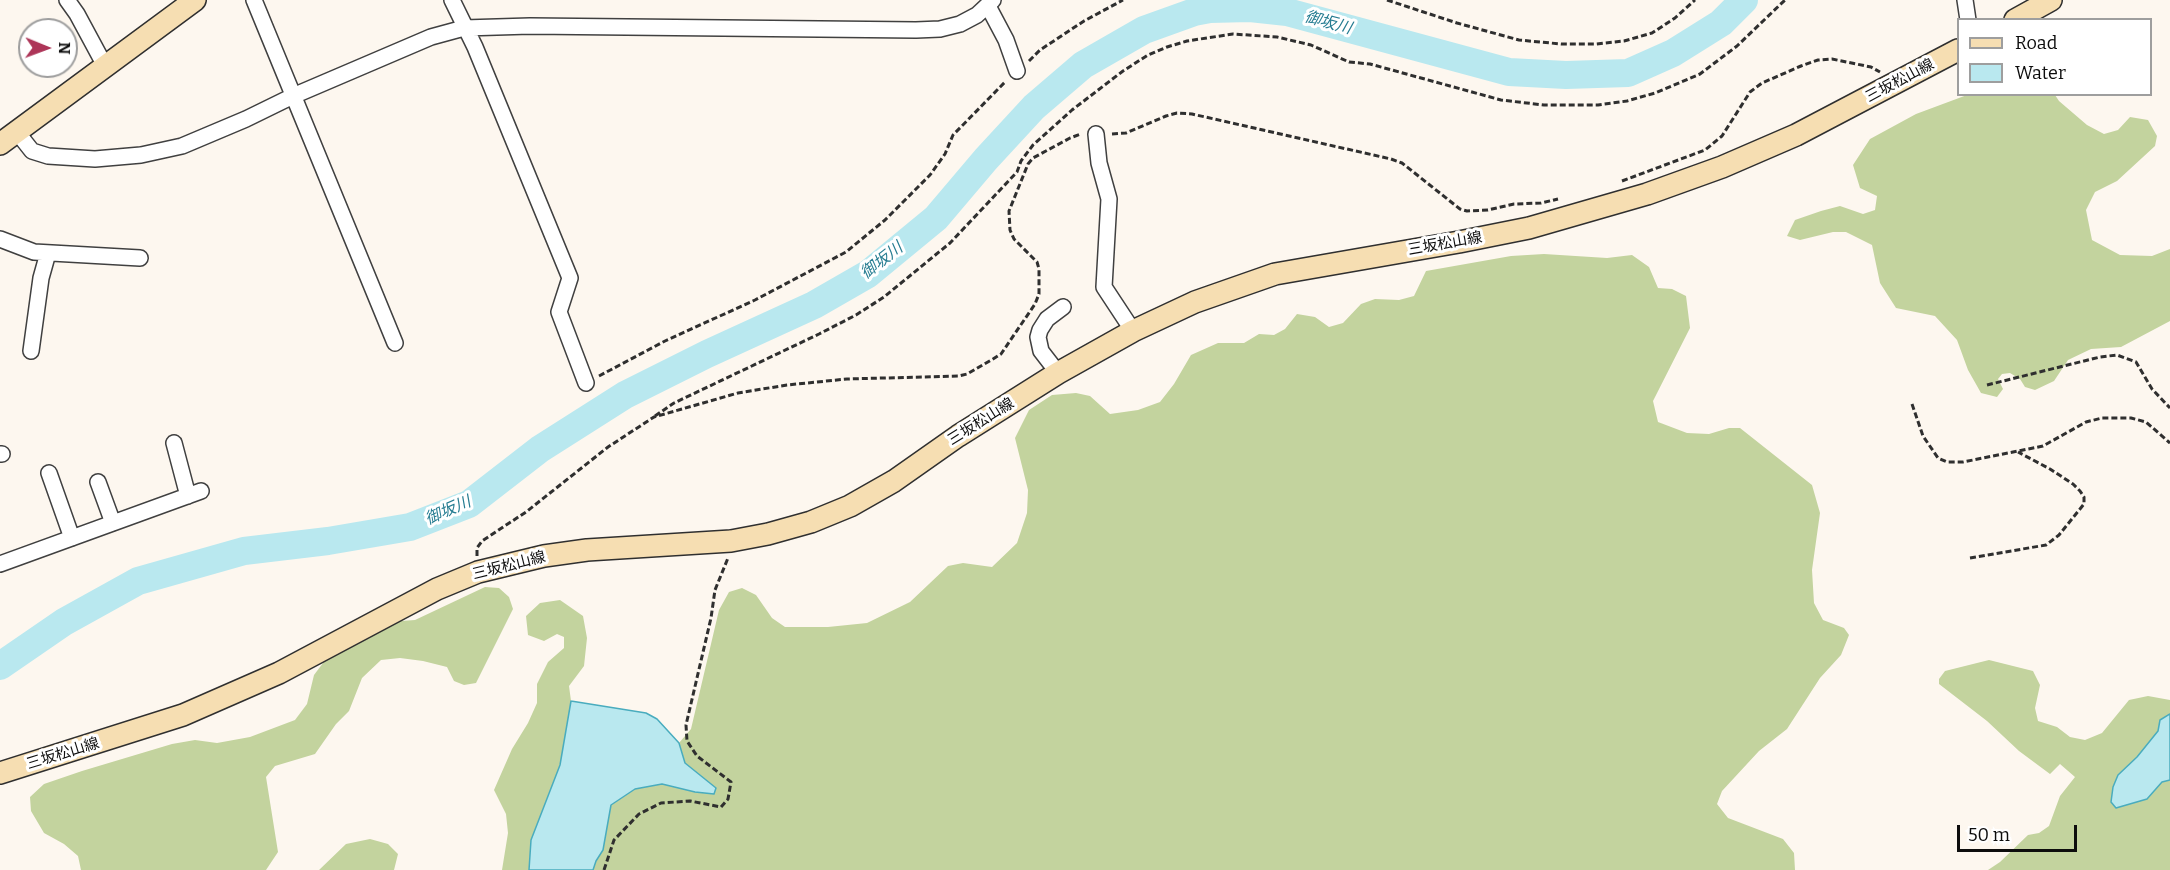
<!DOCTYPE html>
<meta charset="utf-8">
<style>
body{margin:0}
#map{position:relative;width:2170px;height:870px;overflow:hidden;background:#fdf7ef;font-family:Bitter,serif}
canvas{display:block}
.legend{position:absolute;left:1957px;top:18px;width:195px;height:78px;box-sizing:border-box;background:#fff;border:2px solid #9e9e9e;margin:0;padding:8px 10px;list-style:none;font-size:18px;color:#0d0d0d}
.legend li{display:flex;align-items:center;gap:12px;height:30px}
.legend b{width:30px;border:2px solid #9e9e9e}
.north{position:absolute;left:18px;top:18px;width:60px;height:60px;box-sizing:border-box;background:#fff;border:2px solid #9e9e9e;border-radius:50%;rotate:91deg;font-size:16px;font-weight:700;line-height:24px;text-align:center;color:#0d0d0d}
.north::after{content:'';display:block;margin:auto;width:21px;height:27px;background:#ad3558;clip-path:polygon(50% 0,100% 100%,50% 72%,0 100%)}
.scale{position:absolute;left:1957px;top:825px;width:120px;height:27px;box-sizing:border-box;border:3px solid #0d0d0d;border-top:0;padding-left:8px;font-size:18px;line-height:21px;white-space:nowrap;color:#0d0d0d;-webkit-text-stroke:4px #fff;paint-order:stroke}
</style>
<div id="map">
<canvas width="2170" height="870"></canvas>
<ul class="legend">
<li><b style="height:8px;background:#f6deb2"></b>Road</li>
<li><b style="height:16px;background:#b9e8ef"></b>Water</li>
</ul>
<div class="north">N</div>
<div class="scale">50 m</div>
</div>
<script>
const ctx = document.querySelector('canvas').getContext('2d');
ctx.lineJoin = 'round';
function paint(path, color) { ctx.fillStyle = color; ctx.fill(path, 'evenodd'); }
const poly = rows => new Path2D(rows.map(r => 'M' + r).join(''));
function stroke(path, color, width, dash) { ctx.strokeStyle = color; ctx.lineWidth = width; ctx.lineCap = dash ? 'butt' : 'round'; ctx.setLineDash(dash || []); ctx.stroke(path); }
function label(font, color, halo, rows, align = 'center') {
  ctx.font = font + ' Bitter,"Noto Sans JP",serif'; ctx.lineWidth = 6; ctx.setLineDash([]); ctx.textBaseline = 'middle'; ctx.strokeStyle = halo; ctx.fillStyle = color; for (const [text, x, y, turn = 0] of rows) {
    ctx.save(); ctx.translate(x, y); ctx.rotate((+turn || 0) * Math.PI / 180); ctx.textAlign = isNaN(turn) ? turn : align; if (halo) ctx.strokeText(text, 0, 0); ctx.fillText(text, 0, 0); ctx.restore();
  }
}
const forest = poly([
 [1967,95,2055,95,2059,101,2087,125,2104,134,2118,130,2130,117,2148,120,2157,136,2155,146,2117,181,2095,192,2086,210,2092,240,2120,255,2152,256,2170,249,2170,321,2121,347,2091,349,2068,360,2054,381,2035,390,2025,387,2020,379,2010,373,2002,374,1998,379,2003,389,1997,397,1981,393,1968,370,1957,340,1935,316,1896,308,1880,283,1872,245,1846,232,1833,232,1800,240,1787,236,1795,220,1821,211,1840,206,1863,214,1875,210,1877,196,1860,188,1853,165,1870,139,1916,114],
 [1544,254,1607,258,1632,255,1649,267,1658,288,1672,289,1686,296,1690,328,1653,401,1658,422,1687,433,1709,434,1729,428,1740,428,1812,485,1820,513,1812,570,1814,603,1823,620,1844,628,1849,635,1841,655,1820,678,1787,729,1759,751,1722,791,1717,804,1728,818,1783,839,1794,853,1795,870,593,870,596,861,603,850,611,805,635,789,662,784,695,792,716,788,685,763,679,743,691,729,719,610,729,592,742,588,756,595,772,618,785,627,828,627,867,623,910,602,948,566,963,563,992,567,1017,543,1027,513,1028,490,1015,438,1029,410,1052,395,1076,393,1090,396,1110,414,1138,410,1160,402,1174,384,1191,355,1218,343,1244,343,1259,334,1274,335,1285,329,1297,314,1315,317,1329,327,1343,323,1361,304,1375,299,1399,300,1414,296,1426,271,1511,256],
 [485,587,499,588,509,597,513,609,476,683,464,685,454,681,447,667,423,661,400,658,381,660,362,678,349,711,336,724,315,754,275,766,266,777,278,852,266,870,81,870,78,856,64,844,44,833,31,811,30,797,44,784,82,771,172,744,195,740,217,743,250,737,295,720,307,704,314,675,326,659,345,648,370,638,387,622,415,620],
 [560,600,583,616,587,638,584,666,569,686,571,701,560,765,531,840,529,870,502,870,508,833,506,814,494,790,512,749,528,723,537,703,537,684,548,662,564,648,564,637,557,634,544,641,528,635,526,616,540,603],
 [1989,660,2033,671,2040,685,2035,708,2038,721,2057,727,2070,737,2085,740,2102,733,2129,700,2148,696,2170,700,2170,870,1988,870,2000,862,2028,835,2039,833,2049,826,2060,796,2075,777,2060,764,2050,774,2019,751,1987,721,1939,684,1939,679,1945,671],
 [370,839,388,844,398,854,394,870,319,870,346,844]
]);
const water = poly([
 [571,701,646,713,657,719,679,743,685,763,716,788,714,794,695,792,662,784,635,789,611,805,603,850,596,861,593,870,529,870,531,840,560,765,571,701],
 [2170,714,2170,780,2162,782,2147,799,2116,808,2111,802,2113,787,2118,775,2137,757,2158,731,2160,720,2170,714]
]);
const river = poly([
 [0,666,64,622,138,581,244,551,328,541,410,527,469,504,540,449,625,395,707,354,814,305,868,274,936,218,986,159,1034,107,1083,65,1144,30,1194,12,1210,9,1250,8,1287,12,1509,72,1566,75,1628,73,1673,53,1721,23,1744,0]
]);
const path = poly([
 [1387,0,1457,23,1519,40,1561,44,1596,44,1624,41,1652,33,1675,18,1695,0],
 [1029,61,1040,50,1084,21,1123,0],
 [1112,134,1126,133,1166,116,1177,113,1192,114,1391,159,1402,163,1460,209,1467,211,1488,210,1514,204,1541,203,1558,199],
 [1622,181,1705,150,1722,136,1750,92,1762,83,1801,66,1818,60,1832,59,1871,67,1880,72],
 [599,376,665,341,755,300,846,252,885,220,930,175,945,154,953,135,1006,81],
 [1987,385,2100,357,2117,355,2136,362,2152,389,2170,408],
 [1912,404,1923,436,1938,458,1947,462,1963,462,2043,446,2086,422,2102,418,2131,418,2146,422,2170,443],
 [655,416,674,403,819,334,856,315,884,297,950,243,1017,172,1021,161,1033,145,1072,110,1123,71,1148,55,1167,47,1187,41,1233,34,1277,37,1311,45,1349,62,1370,64,1501,100,1544,105,1598,105,1627,101,1655,93,1700,74,1737,46,1785,0],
 [477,556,477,548,482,541,526,512,608,447,654,417,738,393,787,385,847,379,959,376,967,374,993,359,1001,354,1035,304,1039,294,1039,269,1037,262,1014,239,1010,230,1009,211,1028,164,1033,158,1070,138,1081,134],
 [1970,558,2046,545,2059,535,2084,504,2084,497,2080,491,2073,484,2050,469,2018,452],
 [604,870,614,840,639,814,661,803,690,801,721,807,728,799,731,782,697,756,687,741,686,725,711,618,715,590,728,558]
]);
const street = poly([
 [67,0,77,14,105,66],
 [254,0,395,343],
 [452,0,475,47,570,278,559,312,586,383],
 [1965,0,1968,20],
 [988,6,1006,40,1017,71],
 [17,132,32,151,48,156,95,159,141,155,182,146,246,119,293,96,431,37,464,28,530,26,916,30,940,29,960,24,977,15,993,0],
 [1096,134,1099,163,1109,199,1104,287,1133,331],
 [0,239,34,252,140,258],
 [31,351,41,278,48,253],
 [1058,373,1041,351,1038,337,1040,330,1047,319,1063,307],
 [174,443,188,496],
 [0,454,2,454],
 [49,473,72,538],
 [98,482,113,523],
 [0,564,201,491]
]);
const secondary = poly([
 [2015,20,2051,0],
 [0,144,195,0],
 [0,773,183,715,279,673,437,589,478,572,544,556,587,550,731,541,768,534,811,522,850,506,894,481,958,436,1058,373,1133,331,1195,302,1275,274,1459,242,1529,228,1647,194,1722,167,1796,135,1958,50]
]);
const streetNames = [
 ["三坂松山線",1900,81,-28],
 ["三坂松山線",1445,244,-10],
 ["三坂松山線",981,422,-32],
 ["三坂松山線",509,566,-14],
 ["三坂松山線",63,754,-17]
];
const waterNames = [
 ["御坂川",1328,23,15],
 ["御坂川",882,261,-38],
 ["御坂川",448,511,-24]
];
paint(forest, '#c3d39e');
paint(water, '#b9e8ef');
stroke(water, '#49acbe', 1.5);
stroke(river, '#b9e8ef', 28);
stroke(street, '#404040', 18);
stroke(secondary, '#2f2f2f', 24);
stroke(path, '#2f2f2f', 3, [6, 3]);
stroke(street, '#fff', 15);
stroke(secondary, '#f6deb2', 21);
label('15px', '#0d0d0d', '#fff', streetNames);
label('italic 16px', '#257c91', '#fff', waterNames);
</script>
